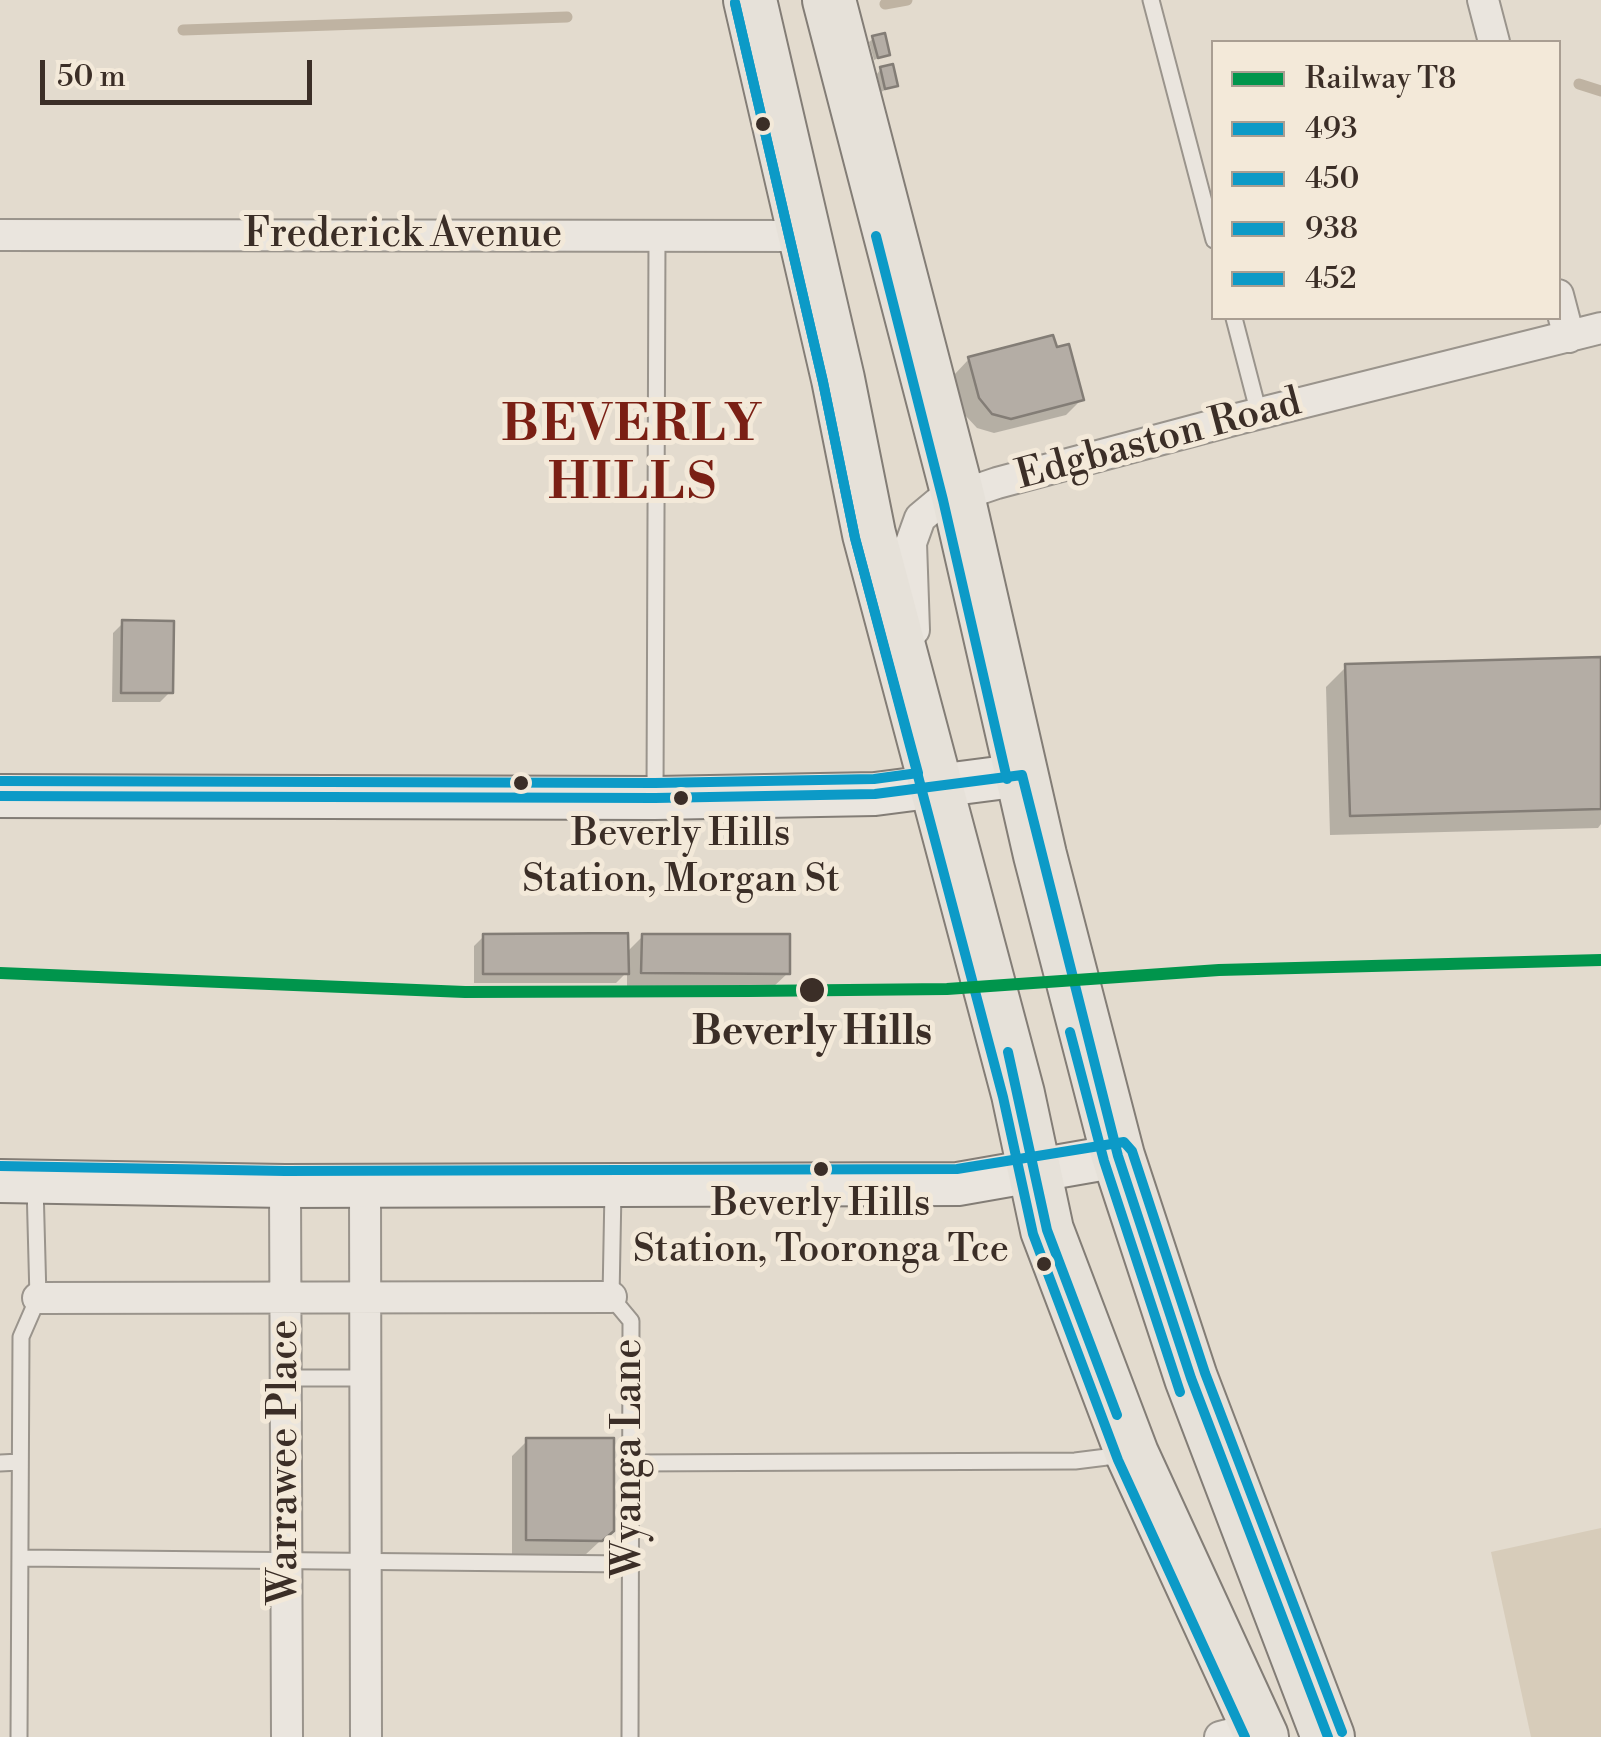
<!DOCTYPE html>
<style>
body{margin:0}
#map{position:relative;width:1601px;height:1737px;overflow:hidden;background:#e3dbce;font-family:"Libre Bodoni",serif}
canvas{display:block}
.legend{position:absolute;left:1211px;top:40px;width:350px;height:280px;box-sizing:border-box;background:#f3e9d9;border:2px solid #a99e92;margin:0;padding:12px 18px;list-style:none;font-size:30px;color:#3b2e27}
.legend li{display:flex;align-items:center;gap:20px;height:50px}
.legend b{width:50px;border:2px solid #a99e92}
.scale{position:absolute;left:40px;top:60px;width:272px;height:45px;box-sizing:border-box;border:5px solid #3b2e27;border-top:0;padding-left:12px;font-size:30px;line-height:35px;white-space:nowrap;color:#3b2e27;-webkit-text-stroke:8px #f3e9d9;paint-order:stroke}
</style>
<div id="map">
<canvas width="1601" height="1737"></canvas>
<ul class="legend">
<li><b style="height:12px;background:#00954c"></b>Railway T8</li>
<li><b style="height:12px;background:#0c9ac7"></b>493</li>
<li><b style="height:12px;background:#0c9ac7"></b>450</li>
<li><b style="height:12px;background:#0c9ac7"></b>938</li>
<li><b style="height:12px;background:#0c9ac7"></b>452</li>
</ul>
<div class="scale">50 m</div>
</div>
<script>
const ctx = document.querySelector('canvas').getContext('2d');
ctx.lineJoin = 'round';
function paint(path, color) { ctx.fillStyle = color; ctx.fill(path, 'evenodd'); }
const poly = rows => new Path2D(rows.map(r => 'M' + r).join(''));
function stroke(path, color, width, dash) { ctx.strokeStyle = color; ctx.lineWidth = width; ctx.lineCap = dash ? 'butt' : 'round'; ctx.setLineDash(dash || []); ctx.stroke(path); }
function label(font, color, halo, rows, align = 'center') {
  ctx.font = font + ' "Libre Bodoni",serif'; ctx.lineWidth = 10; ctx.setLineDash([]); ctx.textBaseline = 'middle'; ctx.strokeStyle = halo; ctx.fillStyle = color; for (const [text, x, y, turn = 0] of rows) {
    ctx.save(); ctx.translate(x, y); ctx.rotate((+turn || 0) * Math.PI / 180); ctx.textAlign = isNaN(turn) ? turn : align; if (halo) ctx.strokeText(text, 0, 0); ctx.fillText(text, 0, 0); ctx.restore();
  }
}
const green = poly([
 [1601,1528,1601,1737,1531,1737,1491,1552]
]);
const shadow = poly([
 [874,38,887,54,874,60,869,42],
 [881,69,895,85,881,92,877,74],
 [1055,350,1081,400,1066,415,994,433,977,428,964,414,954,375,969,359],
 [123,623,170,692,160,702,112,702,113,633],
 [1601,660,1601,824,1598,828,1330,835,1326,687,1346,667],
 [484,936,626,953,643,936,788,973,772,988,627,988,627,972,616,983,474,983,474,946],
 [527,1441,612,1530,585,1555,512,1555,512,1456]
]);
const stream = poly([
 [885,4,907,0],
 [183,30,567,17],
 [1579,84,1601,91]
]);
const building = poly([
 [885,33,890,55,878,58,872,36,885,33],
 [893,64,898,86,885,89,880,67,893,64],
 [1053,335,1057,347,1069,344,1084,400,1011,419,992,414,979,398,968,357,1053,335],
 [122,620,174,621,173,693,121,693,122,620],
 [1601,657,1601,809,1350,816,1345,664,1601,657],
 [628,933,629,974,483,974,483,934,628,933],
 [642,934,790,934,790,974,641,973,642,934],
 [526,1438,614,1438,614,1531,602,1541,526,1540,526,1438]
]);
const lane = poly([
 [1151,0,1214,240],
 [1234,318,1259,414],
 [655,794,657,237],
 [613,1190,611,1297,631,1321,630,1737],
 [286,1378,365,1378],
 [0,1463,20,1462],
 [631,1463,1075,1461,1123,1455],
 [21,1558,630,1564],
 [19,1737,21,1337,38,1298,35,1185]
]);
const street = poly([
 [1483,0,1494,42],
 [0,235,805,236],
 [1558,295,1569,337],
 [914,630,911,543,920,518,938,503,997,483,1237,419,1601,328],
 [285,1186,287,1737],
 [365,1186,366,1737],
 [38,1298,611,1297],
 [1220,1737,1258,1727]
]);
const secondary = poly([
 [0,796,655,798,875,794,1022,775],
 [0,1181,285,1186,958,1184,1118,1156]
]);
const highway = poly([
 [750,0,838,379,869,534,1018,1094,1047,1230,1132,1454,1262,1737],
 [829,0,958,496,1040,855,1118,1156,1191,1378,1328,1737]
]);
const bus1 = poly([
 [0,796,655,798,875,794,1022,775,1118,1156,1191,1378,1328,1737],
 [1008,1052,1047,1230,1117,1415]
]);
const bus2 = poly([
 [735,3,823,382,855,538,1003,1097,1033,1234,1118,1460,1245,1737],
 [876,236,943,500,1007,779],
 [1070,1032,1104,1161,1180,1392]
]);
const bus3 = poly([
 [0,1166,285,1171,957,1169,1124,1142,1132,1151,1205,1373,1342,1732]
]);
const bus4 = poly([
 [0,781,655,783,874,779,918,773,855,538,823,382,735,3]
]);
const rail1 = poly([
 [0,973,465,992,749,991,947,989,1219,970,1601,960]
]);
const markers = [
 [763,124,9,"#3b2e27"],
 [521,783,9,"#3b2e27"],
 [681,798,9,"#3b2e27"],
 [812,990,14,"#3b2e27"],
 [821,1169,9,"#3b2e27"],
 [1044,1264,9,"#3b2e27"]
];
const busNames = [
 ["Beverly Hills",681,836],
 ["Station, Morgan St",681,882],
 ["Beverly Hills",821,1206],
 ["Station, Tooronga Tce",821,1252]
];
const streetNames = [
 ["Frederick Avenue",403,236],
 ["Edgbaston Road",1159,441,-15],
 ["Wyanga Lane",630,1458,-90],
 ["Warrawee Place",286,1462,-90]
];
const stopNames = [
 ["Beverly Hills",812,1034]
];
const districtNames = [
 ["BEVERLY",633,428],
 ["HILLS",633,486]
];
paint(green, '#d7ccba');
paint(shadow, '#0003');
stroke(stream, '#bfb3a2', 11);
paint(building, '#b4ada5');
stroke(building, '#837d76', 2.5);
stroke(lane, '#9a948c', 19);
stroke(street, '#9a948c', 34);
stroke(secondary, '#837d76', 46);
stroke(highway, '#837d76', 56);
stroke(lane, '#eae5de', 15);
stroke(street, '#eae5de', 30);
stroke(secondary, '#eae5de', 42);
stroke(highway, '#e6e1d9', 52);
stroke(bus1, '#0c9ac7', 10);
stroke(bus2, '#0c9ac7', 10);
stroke(bus3, '#0c9ac7', 10);
stroke(bus4, '#0c9ac7', 10);
stroke(rail1, '#00954c', 12);
for (const [x, y, r, color] of markers) { const dot = new Path2D(); dot.arc(x, y, r, 0, 2 * Math.PI); ctx.fillStyle = color; ctx.fill(dot); stroke(dot, '#f3e9d9', 4); }
label('38px', '#3b2e27', '#f3e9d9', busNames);
label('40px', '#3b2e27', '#f3e9d9', streetNames);
label('bold 40px', '#3b2e27', '#f3e9d9', stopNames);
ctx.letterSpacing = '2.5px';
label('bold 50px', '#7a1f14', '#f3e9d9', districtNames);
ctx.letterSpacing = '0px';
</script>
